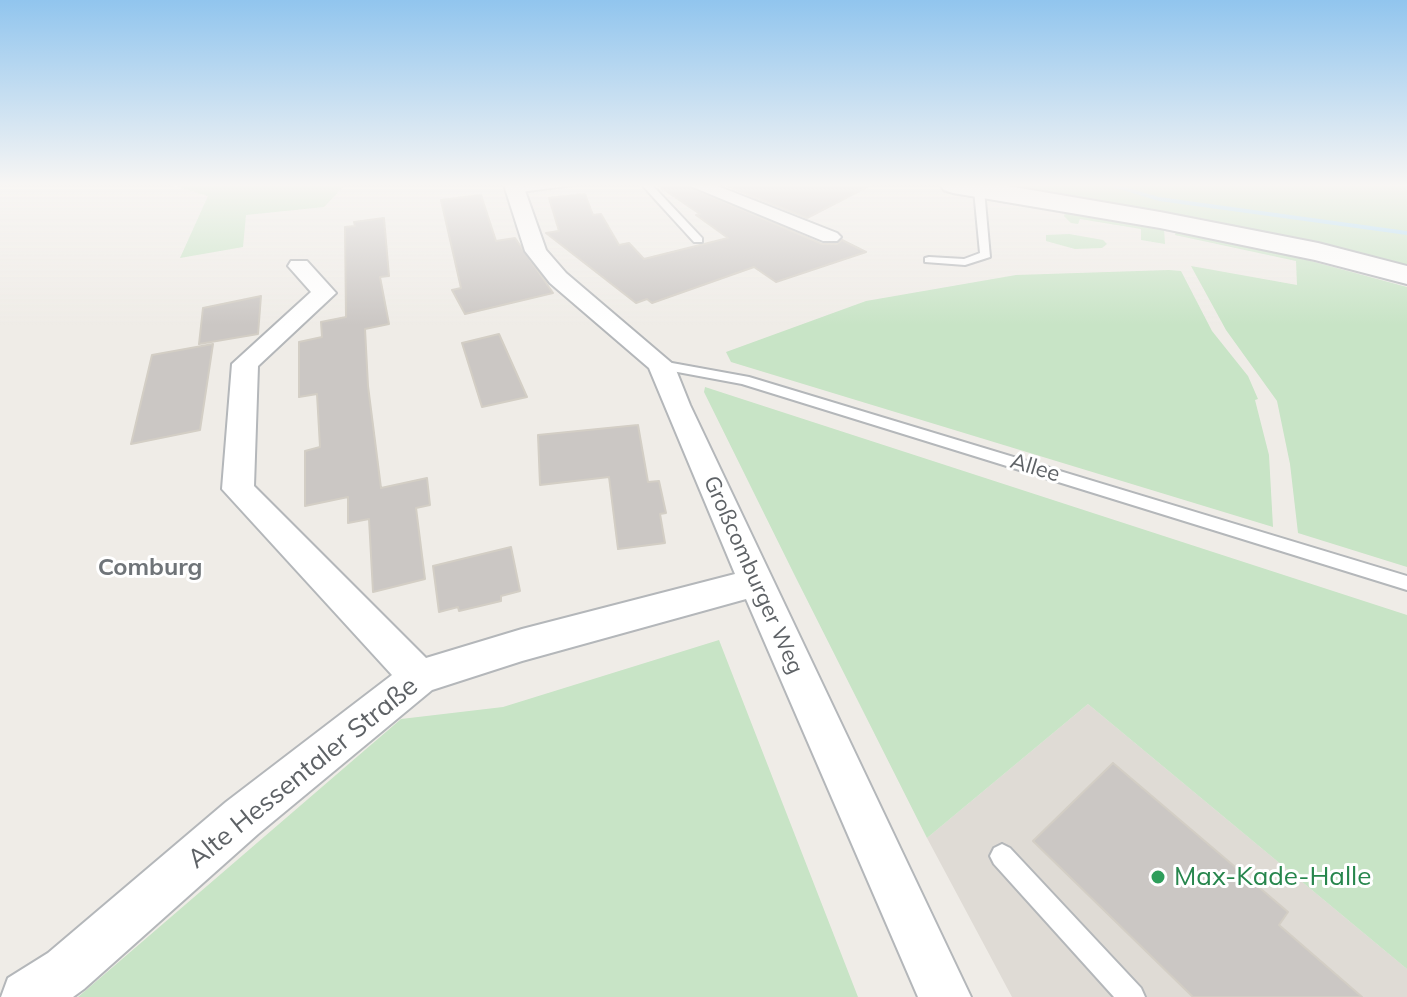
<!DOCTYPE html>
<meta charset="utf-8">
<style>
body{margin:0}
canvas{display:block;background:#efece7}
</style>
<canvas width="1407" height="997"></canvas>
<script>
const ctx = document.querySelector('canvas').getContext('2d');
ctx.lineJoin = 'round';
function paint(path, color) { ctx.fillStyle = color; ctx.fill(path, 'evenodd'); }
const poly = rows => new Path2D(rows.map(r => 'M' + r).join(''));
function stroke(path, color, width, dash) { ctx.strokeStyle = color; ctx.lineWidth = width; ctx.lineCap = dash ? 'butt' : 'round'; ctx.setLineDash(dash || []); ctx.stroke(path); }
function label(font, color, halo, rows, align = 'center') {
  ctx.font = font + ' Mulish,sans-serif'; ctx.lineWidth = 6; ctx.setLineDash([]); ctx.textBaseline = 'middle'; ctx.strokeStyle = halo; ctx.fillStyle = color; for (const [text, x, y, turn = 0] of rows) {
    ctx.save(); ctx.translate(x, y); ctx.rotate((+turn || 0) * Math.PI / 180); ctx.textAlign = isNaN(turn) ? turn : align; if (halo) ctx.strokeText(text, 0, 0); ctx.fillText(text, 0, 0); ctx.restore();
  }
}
const education = poly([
 [1088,704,1407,969,1407,997,1012,997,927,838]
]);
const green = poly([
 [171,185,345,185,324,207,246,215,243,247,180,258,208,196],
 [988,185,1407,185,1407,269],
 [1065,212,1164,229,1165,244,1141,240,1141,229,1080,219,1078,224,1071,223,1064,216],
 [1176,231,1296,257,1407,287,1407,567,1298,533,1290,464,1277,401,1226,330,1191,266,1297,285,1296,261,1175,235],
 [1069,234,1103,240,1107,244,1102,248,1075,249,1046,241,1046,235],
 [1169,270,1181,271,1212,331,1248,376,1258,399,1255,400,1269,455,1273,527,731,362,726,352,866,301,1016,275],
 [705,387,1407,615,1407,969,1088,704,927,838,795,576,704,392],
 [719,640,858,997,78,997,401,719,503,707]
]);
const stream = poly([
 [1106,185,1117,185,1159,197,1407,231,1407,235,1159,201,1106,185]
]);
const building = poly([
 [657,185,685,185,822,244,837,244,842,240,866,252,776,282,754,267,652,303,647,299,636,303,546,233,559,231,549,198,585,194,593,215,601,214,619,245,629,243,644,259,728,238,696,215,700,214,657,185],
 [724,185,871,185,807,218,724,185],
 [481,195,496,241,515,238,553,293,465,314,452,290,461,288,441,200,481,195],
 [384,218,389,276,380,277,389,324,365,329,368,386,381,488,427,478,430,505,416,508,425,579,373,592,369,519,348,523,348,497,305,506,305,451,320,447,317,394,299,397,299,342,322,337,321,322,346,317,345,227,355,226,354,222,384,218],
 [261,296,258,334,199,344,203,308,261,296],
 [499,334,527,397,482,407,462,343,499,334],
 [213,344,200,430,131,444,152,355,213,344],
 [638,425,648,482,659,481,666,513,660,514,665,543,618,549,609,477,540,485,538,435,638,425],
 [511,547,520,591,501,596,501,601,459,611,458,607,439,612,433,566,511,547],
 [1113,763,1288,912,1279,925,1362,997,1193,997,1033,841,1113,763]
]);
const lane = poly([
 [532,185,575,185,512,193,507,190,532,185],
 [642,185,652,185,702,238,702,242,694,242,642,185],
 [979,187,984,190,990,257,965,265,925,262,925,258,929,257,964,259,980,253,974,190,979,187],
 [661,361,749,377,1407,576,1407,590,742,384,656,368,654,365,661,361],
 [1002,844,1010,848,1141,988,1145,997,1114,997,994,864,990,856,994,848,1002,844]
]);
const street = poly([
 [504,185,523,185,546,250,566,273,674,365,690,405,971,997,918,997,746,599,522,661,432,690,258,834,84,989,73,997,1,997,8,978,48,953,226,802,392,675,222,489,232,364,311,292,288,266,291,261,307,261,336,293,258,366,254,486,426,658,522,629,735,574,649,368,550,283,525,251,504,185],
 [688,185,715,185,837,233,841,237,837,241,823,241,688,185]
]);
const secondary = poly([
 [940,185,1002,185,1160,212,1318,243,1407,266,1407,284,1315,260,1160,228,953,193,944,190,940,185]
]);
const markers = [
 [1158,877,8,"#2e9e5b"]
];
const streetNames = [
 ["Allee",1035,468,17],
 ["Großcomburger Weg",753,575,66]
];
const neighbourhoodNames = [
 ["Comburg",150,568]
];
const nearStreetnames = [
 ["Alte Hessentaler Straße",303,773,-39]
];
const nearLeisurenames = [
 ["Max-Kade-Halle",1174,877]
];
paint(education, '#dfdbd5');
paint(green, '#c8e4c6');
paint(stream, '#aedef8');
paint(building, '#cbc7c4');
stroke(building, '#d3cec5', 2);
stroke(lane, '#b4b7ba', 4);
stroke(street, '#b4b7ba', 4);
stroke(secondary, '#b3b6ba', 4);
paint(lane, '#fff');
paint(street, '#fff');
paint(secondary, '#fff');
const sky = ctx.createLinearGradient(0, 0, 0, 325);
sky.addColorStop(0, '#91c5ee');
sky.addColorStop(0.57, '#f8f6f4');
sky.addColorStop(1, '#f8f6f400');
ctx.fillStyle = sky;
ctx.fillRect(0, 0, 1407, 325);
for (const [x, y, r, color] of markers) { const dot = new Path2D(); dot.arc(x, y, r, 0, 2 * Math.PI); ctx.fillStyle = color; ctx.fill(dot); stroke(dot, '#fff', 3); }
label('22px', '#5e6266', '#fff', streetNames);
label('bold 24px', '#6f7478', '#fff', neighbourhoodNames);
label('26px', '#5e6266', '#fff', nearStreetnames);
label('26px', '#27864d', '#fff', nearLeisurenames, 'left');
</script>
